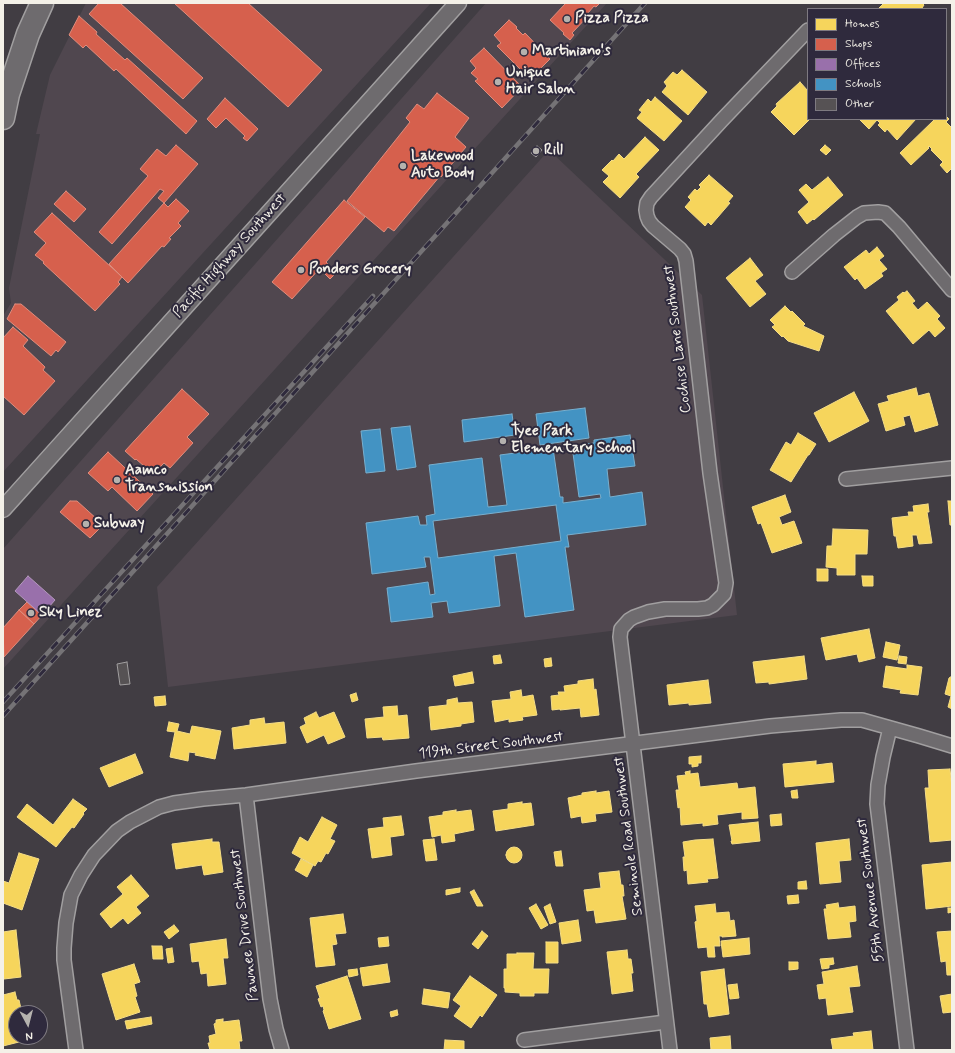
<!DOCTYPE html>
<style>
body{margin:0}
#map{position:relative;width:955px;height:1053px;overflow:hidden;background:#413d43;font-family:Mynerve,sans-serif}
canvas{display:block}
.frame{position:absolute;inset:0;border:4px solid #f4f1e8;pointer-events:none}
.legend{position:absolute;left:807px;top:8px;width:140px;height:112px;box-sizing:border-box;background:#2f2a3d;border:1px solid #7e7a81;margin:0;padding:5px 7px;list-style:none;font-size:12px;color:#f4f1e8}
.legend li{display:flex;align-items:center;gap:8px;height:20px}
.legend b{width:20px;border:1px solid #7e7a81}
.north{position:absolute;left:8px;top:1005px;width:40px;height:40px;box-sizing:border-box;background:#2f2a3d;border:1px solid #7e7a81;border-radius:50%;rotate:173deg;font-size:11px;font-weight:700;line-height:16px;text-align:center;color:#f4f1e8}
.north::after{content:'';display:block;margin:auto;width:14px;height:18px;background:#b5b2ae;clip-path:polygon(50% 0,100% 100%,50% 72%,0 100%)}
</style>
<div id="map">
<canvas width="955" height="1053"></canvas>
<div class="frame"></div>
<ul class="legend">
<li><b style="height:11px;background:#f6d55c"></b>Homes</li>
<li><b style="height:11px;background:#d6604d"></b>Shops</li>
<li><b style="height:11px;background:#9970ab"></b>Offices</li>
<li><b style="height:11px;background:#4393c3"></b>Schools</li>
<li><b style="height:11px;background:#565254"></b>Other</li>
</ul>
<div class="north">N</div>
</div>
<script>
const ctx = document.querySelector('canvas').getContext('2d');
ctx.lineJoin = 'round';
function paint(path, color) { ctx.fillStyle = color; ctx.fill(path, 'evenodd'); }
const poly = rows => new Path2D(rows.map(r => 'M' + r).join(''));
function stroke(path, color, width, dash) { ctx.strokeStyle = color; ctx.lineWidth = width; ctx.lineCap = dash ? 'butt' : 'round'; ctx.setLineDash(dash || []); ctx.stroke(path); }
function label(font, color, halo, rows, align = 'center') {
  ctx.font = font + ' Mynerve,sans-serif'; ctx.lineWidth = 4; ctx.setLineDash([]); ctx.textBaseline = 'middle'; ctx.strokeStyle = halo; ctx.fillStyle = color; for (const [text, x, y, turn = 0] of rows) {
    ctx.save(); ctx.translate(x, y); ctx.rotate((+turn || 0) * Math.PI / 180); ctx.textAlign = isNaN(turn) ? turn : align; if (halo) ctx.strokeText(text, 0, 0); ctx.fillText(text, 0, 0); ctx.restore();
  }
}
const built = poly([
 [86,3,431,3,3,472,3,316,11,303,9,288,40,134,36,134,50,75],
 [486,3,607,3,3,669,3,549],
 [549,150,702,295,737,615,168,687,157,587]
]);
const homes = poly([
 [884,3,922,3,924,5,922,8,924,9,878,9,884,3],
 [682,70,707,92,688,115,662,92,667,86,664,82,673,72,677,75,682,70],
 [800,82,808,91,808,119,810,119,794,135,771,112,777,106,776,104,800,82],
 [655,97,682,121,664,141,637,118,642,112,639,110,648,99,651,102,655,97],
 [946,116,949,119,946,122,952,128,952,168,947,173,940,165,943,162,931,150,932,149,929,146,928,147,929,148,911,165,900,153,935,119,946,119,946,116],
 [859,119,916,119,897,140,887,129,885,132,878,125,880,123,877,120,869,129,859,119],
 [645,137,659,150,636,174,639,177,620,198,603,182,609,176,602,170,612,160,613,161,619,154,624,159,645,137],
 [825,145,831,150,826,155,820,150,825,145],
 [709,175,733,196,728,202,730,203,711,225,708,222,705,226,685,207,691,200,688,197,695,189,697,191,701,187,699,185,709,175],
 [828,177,843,195,814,220,813,219,807,224,798,212,809,202,799,190,806,184,812,190,828,177],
 [877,247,884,256,879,260,887,269,881,273,883,276,865,289,857,278,855,280,844,267,866,250,869,254,877,247],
 [750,258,763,275,755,281,766,294,750,307,726,278,750,258],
 [907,291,915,301,912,303,918,310,927,302,940,316,937,319,945,328,935,337,929,330,913,344,886,311,899,300,897,297,903,292,904,293,907,291],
 [785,306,791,312,792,311,805,324,803,326,824,336,819,351,788,341,783,336,782,337,772,327,775,325,770,320,785,306],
 [916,388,918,396,929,393,938,425,915,432,910,415,903,417,905,425,886,431,878,404,889,401,887,396,916,388],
 [854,392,869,421,829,442,814,413,854,392],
 [798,433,816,444,809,455,808,455,791,482,770,470,786,442,791,445,798,433],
 [785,495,791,512,779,517,782,525,794,521,802,543,772,553,761,523,758,524,752,507,785,495],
 [948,501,952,501,952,525,950,525,948,501],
 [928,504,929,512,927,512,932,543,919,544,917,535,912,535,913,546,898,548,896,536,894,536,892,518,909,516,908,512,914,512,913,506,928,504],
 [833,529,868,530,867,554,855,554,855,575,837,575,837,568,826,567,827,546,832,546,833,529],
 [817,569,828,569,828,581,817,581,817,569],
 [862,576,873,576,873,586,863,586,862,576],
 [869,629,875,658,859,662,857,654,826,660,821,638,869,629],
 [886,642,900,645,897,660,883,657,886,642],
 [500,655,502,663,494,664,493,656,500,655],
 [804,656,807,679,769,684,769,682,756,683,753,662,804,656],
 [899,656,907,657,906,664,898,663,899,656],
 [551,658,552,666,545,667,544,659,551,658],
 [907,665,922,667,918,695,900,693,901,690,883,687,886,666,907,669,907,665],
 [472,672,474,683,455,686,453,676,472,672],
 [952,676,952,709,948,707,951,696,945,694,949,678,952,676],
 [593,679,594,690,596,689,599,715,581,717,580,708,560,710,560,709,552,710,551,696,559,695,558,692,565,692,564,686,578,684,578,681,593,679],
 [708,680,711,703,689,705,689,703,669,705,667,685,708,680],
 [521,690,522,697,533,695,537,715,522,717,523,720,509,722,509,719,495,722,492,701,511,699,510,692,521,690],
 [356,693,358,700,352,702,350,695,356,693],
 [165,696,166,705,155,706,154,697,165,696],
 [457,698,458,703,472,702,474,722,461,724,461,726,431,730,429,707,447,705,447,700,457,698],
 [397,706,398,716,407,715,409,738,383,740,382,737,367,738,365,719,384,717,383,707,397,706],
 [316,712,319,718,334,712,345,737,328,744,324,735,307,743,300,727,306,724,304,718,316,712],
 [264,718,265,724,284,722,286,743,234,749,232,728,250,725,250,720,264,718],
 [169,722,179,724,177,731,190,734,192,726,221,731,215,759,195,755,196,753,189,752,188,761,170,757,175,732,167,731,169,722],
 [135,754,143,773,109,787,100,768,135,754],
 [701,756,701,763,698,763,698,766,692,767,692,764,689,764,689,757,701,756],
 [816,761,816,765,832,763,834,782,785,787,783,764,816,761],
 [950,769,952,788,952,840,930,842,925,788,929,788,928,770,950,769],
 [690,771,690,774,698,773,700,787,737,783,738,789,755,787,758,818,742,819,742,812,717,815,718,824,703,826,703,823,681,825,680,807,678,808,676,790,679,790,677,776,686,775,685,772,690,771],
 [797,790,798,798,792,798,791,791,797,790],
 [596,791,596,793,609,791,612,812,595,814,596,821,582,823,581,816,571,818,568,798,582,795,582,793,596,791],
 [73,799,87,809,83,813,84,814,74,828,72,827,56,847,17,817,27,804,53,825,73,799],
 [522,802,522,804,531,803,534,825,496,831,493,811,508,809,508,804,522,802],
 [456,810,456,812,471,810,474,830,454,834,455,841,442,843,441,835,432,837,429,817,443,815,443,812,456,810],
 [781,814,782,825,771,826,770,815,781,814],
 [401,816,404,835,390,837,392,855,372,858,368,829,384,827,383,818,401,816],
 [322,817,337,825,330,839,335,841,328,854,326,853,321,862,318,861,315,866,292,853,300,837,308,842,322,817],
 [758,822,760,841,732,844,731,841,732,841,729,825,758,822],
 [212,839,212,842,219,842,223,872,204,875,202,865,176,869,172,844,212,839],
 [434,839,437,860,426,861,423,840,434,839],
 [713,839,718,878,707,879,708,882,688,884,687,870,684,871,683,857,685,857,683,842,695,840,713,839],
 [849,839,851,860,839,861,841,882,820,884,816,843,849,839],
 '506 855a8 8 0 1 1 16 0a8 8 0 1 1-16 0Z',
 [561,851,563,866,556,866,554,852,561,851],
 [19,853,39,859,22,910,3,903,3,881,9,883,19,853],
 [301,859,313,865,307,877,295,870,301,859],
 [952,862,952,906,926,909,922,865,952,862],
 [619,871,621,885,623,885,624,896,622,896,626,919,596,923,594,910,587,911,584,890,601,888,599,873,619,871],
 [131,875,149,896,136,907,141,913,128,924,123,918,111,928,100,914,123,894,117,887,131,875],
 [806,881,807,889,798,889,798,882,806,881],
 [460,888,460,892,446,895,446,890,460,888],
 [474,890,483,906,477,906,470,892,474,890],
 [798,895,799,903,788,904,787,896,798,895],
 [838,903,839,908,855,906,856,921,849,922,851,937,828,939,824,909,827,909,826,905,838,903],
 [536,904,548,925,541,929,529,908,536,904],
 [550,904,556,922,550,924,544,907,550,904],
 [715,904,716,913,729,912,730,921,734,920,736,936,722,937,722,936,719,936,720,946,714,946,715,957,708,957,707,947,698,948,695,922,697,921,695,906,715,904],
 [948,908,952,908,952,912,948,913,948,908],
 [343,914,346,933,335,934,337,944,332,945,335,965,316,967,310,918,343,914],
 [578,920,581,941,562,944,559,923,578,920],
 [174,925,179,931,169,939,164,932,174,925],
 [16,930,21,977,4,979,3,975,3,932,16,930],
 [482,931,488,936,478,949,472,944,482,931],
 [952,931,952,975,947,975,946,961,941,962,937,932,952,931],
 [388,937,389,946,379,947,378,938,388,937],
 [749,938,750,954,723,957,721,941,749,938],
 [226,939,228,958,223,958,226,984,208,986,207,973,201,974,199,961,192,962,190,944,226,939],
 [546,942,558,942,558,963,546,963,546,942],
 [152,946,162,946,163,959,153,959,152,946],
 [172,948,174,962,168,963,166,949,172,948],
 [627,950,628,959,631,959,633,973,631,973,633,991,612,994,607,952,627,950],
 [517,953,534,953,533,969,549,969,548,993,534,993,534,996,520,996,520,993,505,992,505,988,504,988,504,969,507,969,507,954,517,954,517,953],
 [833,958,834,964,829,965,829,968,822,969,820,959,833,958],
 [789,962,798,962,798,969,789,970,789,962],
 [134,964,140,982,134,984,137,996,135,997,140,1012,116,1020,102,974,134,964],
 [387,964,390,982,363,986,360,968,387,964],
 [857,966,860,986,849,987,853,1012,828,1015,826,998,819,999,817,985,824,984,822,972,857,966],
 [357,969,358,975,349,977,348,970,357,969],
 [724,969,729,1014,709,1017,707,1004,704,1004,701,972,724,969],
 [347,976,361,1019,329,1029,323,1011,324,1010,323,1006,321,1007,318,999,320,998,316,986,347,976],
 [470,976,497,995,482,1017,480,1015,471,1028,454,1016,461,1006,453,1000,470,976],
 [737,984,739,998,730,999,728,985,737,984],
 [424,989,450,993,448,1008,422,1004,424,989],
 [15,992,17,1000,19,1000,22,1013,16,1013,16,1037,21,1037,18,1038,19,1042,3,1046,3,995,15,992],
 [952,994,952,1012,943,1013,940,996,952,994],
 [397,1010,398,1015,391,1017,390,1012,397,1010],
 [151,1017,152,1024,127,1029,125,1021,151,1017],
 [223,1019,223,1022,239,1020,242,1041,239,1041,240,1050,210,1050,208,1043,210,1043,209,1036,216,1034,214,1024,216,1023,216,1020,223,1019],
 [871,1031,873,1050,833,1050,831,1039,854,1036,853,1033,871,1031],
 [730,1036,731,1050,711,1050,710,1038,730,1036],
 [445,1040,464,1041,464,1050,444,1050,445,1040]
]);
const shops = poly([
 [99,3,120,3,203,78,183,99,89,14,99,3],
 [174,3,248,3,322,70,288,107,174,3],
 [566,3,600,3,596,7,594,6,588,13,590,14,572,33,574,35,570,40,563,34,564,33,550,20,566,3],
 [79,16,97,32,96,34,125,60,127,58,197,121,186,134,116,69,114,71,86,45,83,48,69,35,79,16],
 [509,20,517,27,516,28,523,35,525,33,550,59,530,79,497,46,501,43,494,35,509,20],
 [484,48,522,87,502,108,475,81,478,79,471,73,476,68,470,61,484,48],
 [437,93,469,118,455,137,466,147,441,177,440,176,394,231,388,227,384,232,347,201,410,122,406,118,417,104,424,109,437,93],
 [225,98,258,129,247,141,243,138,245,136,226,118,216,128,207,119,225,98],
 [176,145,198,164,164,203,158,198,164,191,160,189,112,244,99,232,148,176,140,169,157,149,166,156,176,145],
 [66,191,86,209,74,222,54,204,66,191],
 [176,199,189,211,178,223,181,226,169,238,171,239,164,247,162,246,128,283,109,264,164,203,168,207,176,199],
 [344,200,365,217,326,262,330,266,325,271,321,267,292,299,272,282,344,200],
 [52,213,122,277,118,282,120,284,95,311,43,263,44,262,35,255,46,243,34,232,52,213],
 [331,268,336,273,330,279,325,274,331,268],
 [15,304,21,304,66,342,58,352,56,350,51,356,7,319,15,304],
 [13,327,28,340,23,346,45,367,43,370,55,381,24,415,3,396,3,338,13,327],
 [182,389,209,414,187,437,193,443,170,468,164,463,153,474,136,459,135,460,125,451,182,389],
 [108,452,153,494,137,511,112,487,108,491,88,473,108,452],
 [70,501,77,501,98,520,99,529,90,538,60,512,70,501],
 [27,602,42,615,34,624,19,610,27,602],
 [19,610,34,624,4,657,3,628,19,610]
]);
const offices = poly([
 [28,576,55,600,42,615,15,591,28,576]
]);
const schools = poly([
 [585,408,589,438,540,445,536,414,585,408],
 [512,414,515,435,464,442,462,420,512,414],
 [410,426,416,467,397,470,391,428,410,426],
 [380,429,385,471,366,473,361,431,380,429],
 [630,435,635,466,607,469,610,497,642,492,646,525,567,535,569,547,565,547,574,610,525,617,516,553,494,556,500,606,449,613,447,601,431,603,433,617,391,622,387,588,428,582,430,595,435,594,430,557,424,557,426,567,372,574,366,523,418,516,420,525,427,525,426,516,435,514,429,465,482,458,488,507,507,505,500,455,553,448,560,497,563,497,563,503,601,498,600,494,579,497,572,446,594,443,594,440,630,435],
 [556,505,561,541,438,558,433,521,556,505]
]);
const building = poly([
 [537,146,542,150,536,157,531,153,537,146],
 [127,662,130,684,120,685,117,664,127,662]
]);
const minor = poly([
 [792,272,834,235,857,217,864,213,878,212,885,213,899,227,952,290],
 [846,479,952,468],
 [890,728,883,757,878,785,877,804,907,1050],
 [246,795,270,999,276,1029,282,1050],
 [524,1040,666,1022],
 [76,1050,64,960,64,948,66,923,71,895,81,875,94,855,117,831,130,822,159,807,174,803,203,799,246,795,416,771,770,726,841,720,862,720,919,736,952,746],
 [670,1050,620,637,621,629,629,620,634,617,648,612,665,609,698,609,707,608,713,605,724,594,726,583,710,473,686,261,684,254,680,249,653,226,649,221,647,216,646,210,647,203,651,197,722,120,808,30]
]);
const tertiary = poly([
 [3,509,458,3]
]);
const motorway = poly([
 [3,118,8,94,28,34,42,3]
]);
const rail = poly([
 [3,702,373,296],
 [3,716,645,3]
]);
const markers = [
 [567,19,4,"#b5b2ae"],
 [524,52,4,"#b5b2ae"],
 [498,82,4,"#b5b2ae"],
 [536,151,4,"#b5b2ae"],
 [403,166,4,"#b5b2ae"],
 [301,270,4,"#b5b2ae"],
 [503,441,4,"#b5b2ae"],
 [117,480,4,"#b5b2ae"],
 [86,524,4,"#b5b2ae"],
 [31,613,4,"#b5b2ae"]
];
const poiNames = [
 ["Pizza Pizza",575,19],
 ["Martiniano's",532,52],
 ["Unique",506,73],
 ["Hair Salon",506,90],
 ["Rill",544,151],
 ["Lakewood",411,157],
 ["Auto Body",411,174],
 ["Ponders Grocery",309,270],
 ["Tyee Park",511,432],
 ["Elementary School",511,449],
 ["Aamco",125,471],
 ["Transmission",125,488],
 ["Subway",94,524],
 ["Sky Linez",39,613]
];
const streetNames = [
 ["Pacific Highway Southwest",230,256,-48],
 ["Cochise Lane Southwest",678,339,-97],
 ["119th Street Southwest",491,746,-7],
 ["Seminole Road Southwest",629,836,-97],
 ["55th Avenue Southwest",871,890,-97],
 ["Pawnee Drive Southwest",245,925,-97]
];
paint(built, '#50474f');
paint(homes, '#f6d55c');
stroke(homes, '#f5dd86', 1);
paint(shops, '#d6604d');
stroke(shops, '#df8c7c', 1);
paint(offices, '#9970ab');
stroke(offices, '#b497bd', 1);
paint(schools, '#4393c3');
stroke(schools, '#78afce', 1);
paint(building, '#565254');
stroke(building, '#a19fa0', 1);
stroke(minor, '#a19fa0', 16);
stroke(tertiary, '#a19fa0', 19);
stroke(motorway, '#a19fa0', 25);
stroke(minor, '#6e6b6e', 13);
stroke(tertiary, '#6e6b6e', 16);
stroke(motorway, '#6e6b6e', 22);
stroke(rail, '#757376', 4.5);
stroke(rail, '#2f2a3d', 3, [9]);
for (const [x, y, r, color] of markers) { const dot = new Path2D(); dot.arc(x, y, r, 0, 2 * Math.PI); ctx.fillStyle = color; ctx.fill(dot); stroke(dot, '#2f2a3d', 1.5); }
label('bold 15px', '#f4f1e8', '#2f2a3d', poiNames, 'left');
label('15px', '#f4f1e8', '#2f2a3d', streetNames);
</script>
